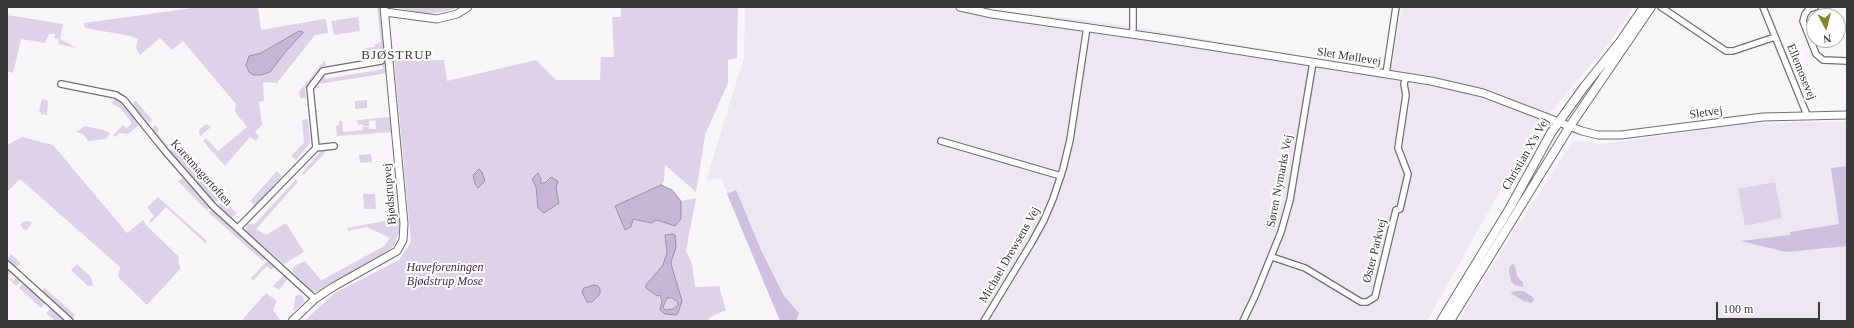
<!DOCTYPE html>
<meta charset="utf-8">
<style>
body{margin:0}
#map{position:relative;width:1854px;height:328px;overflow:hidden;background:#f7f5f8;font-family:"Times New Roman",serif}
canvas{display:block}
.frame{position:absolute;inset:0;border:8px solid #39393a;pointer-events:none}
.north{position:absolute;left:1806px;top:8px;width:40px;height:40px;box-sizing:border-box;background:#fff;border:1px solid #b0b0b0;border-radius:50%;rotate:173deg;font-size:11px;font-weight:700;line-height:16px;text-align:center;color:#39393a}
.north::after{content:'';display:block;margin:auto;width:14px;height:18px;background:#89832b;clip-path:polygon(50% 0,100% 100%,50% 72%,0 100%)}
.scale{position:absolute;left:1716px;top:302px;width:104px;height:18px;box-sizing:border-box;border:2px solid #39393a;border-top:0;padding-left:5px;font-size:12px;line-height:14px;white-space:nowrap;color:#39393a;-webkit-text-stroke:3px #fff;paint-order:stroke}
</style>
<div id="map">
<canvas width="1854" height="328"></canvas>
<div class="frame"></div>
<div class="north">N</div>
<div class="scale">100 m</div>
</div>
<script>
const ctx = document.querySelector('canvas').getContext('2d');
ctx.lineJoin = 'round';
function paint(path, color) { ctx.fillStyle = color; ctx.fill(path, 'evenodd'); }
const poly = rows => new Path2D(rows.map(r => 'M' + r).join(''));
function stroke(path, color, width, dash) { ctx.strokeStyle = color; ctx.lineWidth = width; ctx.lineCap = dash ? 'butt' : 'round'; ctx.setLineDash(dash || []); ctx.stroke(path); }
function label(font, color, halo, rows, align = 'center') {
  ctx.font = font + ' "Times New Roman",serif'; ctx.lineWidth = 4; ctx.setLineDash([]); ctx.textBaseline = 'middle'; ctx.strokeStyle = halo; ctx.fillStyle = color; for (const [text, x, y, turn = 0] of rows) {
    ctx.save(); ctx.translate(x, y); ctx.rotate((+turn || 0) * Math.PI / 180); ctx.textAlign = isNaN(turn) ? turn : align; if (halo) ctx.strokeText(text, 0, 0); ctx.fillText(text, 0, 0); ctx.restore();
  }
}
const built = poly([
 [745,7,977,7,998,12,1060,17,1128,26,1391,71,1402,7,1634,7,1610,42,1556,106,1510,173,1427,321,780,321,721,178,706,181,744,57],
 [1847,121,1847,321,1458,321,1502,250,1573,141,1606,144,1741,124]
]);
const green = poly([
 [200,7,258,7,261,30,324,19,326,20,328,33,315,35,277,83,263,82,264,101,259,102,262,125,255,132,259,136,256,141,250,137,225,166,203,141,206,138,218,151,247,127,235,112,236,104,183,41,172,50,160,38,140,55,136,48,138,39,131,36,85,28,84,23],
 [377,7,382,7,387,58,381,59,381,57,376,57,379,53,373,48,371,52,367,52,366,48,374,47,374,45,381,42],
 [396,7,460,7,443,12,422,14],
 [621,7,738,7,737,58,728,60,728,83,705,135,696,192,665,165,664,181,661,185,615,207,632,219,651,223,657,220,675,226,681,219,681,201,696,198,686,251,692,264,695,287,719,286,726,310,709,318,708,321,304,321,335,293,399,260,411,242,394,60,444,60,447,81,536,60,556,80,600,80,601,57,614,57,612,17,621,17],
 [538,173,541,179,540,183,545,183,536,199],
 [665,235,676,247,671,262,672,267,682,301,676,315,660,310,662,301,660,295,657,295,646,288,646,285,663,265,667,252],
 [7,15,63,24,60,39,77,48,58,44,59,39,54,38,55,34,49,34,45,43,21,39,13,73,7,71],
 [358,17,360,31,334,35,331,21],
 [325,60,326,66,323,66,305,89,306,98,300,98,299,92],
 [387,60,388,73,319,84,319,88,313,88,323,74,325,79,383,69,382,61],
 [114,98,120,100,139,125,128,134,120,133,115,137,113,135,123,125,127,128,132,123,120,108,112,104],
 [42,99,47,100,48,102,47,115,41,114,39,110],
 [367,100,367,108,355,109,355,101],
 [134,101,136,101,152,120,149,123,134,107],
 [390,117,392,132,337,136,336,126,339,125,339,121,342,121,343,132,363,130,363,127,369,127,369,129,376,129,375,120,369,121,369,126,363,126,363,124,358,125,357,120],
 [308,119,310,143,296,160,291,156,304,143,302,120],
 [206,124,211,127,200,136,199,130],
 [156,125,159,130,157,133,169,147,168,148,152,131,152,128],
 [85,126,107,131,110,134,106,139,88,141,83,134,76,132],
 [22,137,53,145,127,233,143,220,147,226,179,257,178,263,181,268,147,305,118,277,120,267,20,179,8,191,7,197,7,145],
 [175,147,206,185,220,197,217,202,212,199,178,163,170,151],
 [321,151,325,151,324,154,304,175,302,173],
 [371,154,372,162,360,163,359,155],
 [277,171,282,176,255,206,250,201],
 [183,178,210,207,207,211,178,181],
 [296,179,298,182,256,229,266,235,286,223,304,252,284,264,245,230,248,223,250,225,251,223,254,225],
 [1775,182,1782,218,1745,226,1738,189],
 [363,194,375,194,376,209,364,209],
 [158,197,206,240,206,244,166,207,151,223,149,221,154,216,147,207],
 [223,201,237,213,232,218,218,206],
 [212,209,267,258,263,261,209,213],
 [400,218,400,230,393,247,387,251,321,291,315,292,312,291,292,272,294,266,305,261,321,280,324,279,384,246,390,238,367,227,348,231,347,228],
 [29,221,32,223,26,231,20,225,23,222],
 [11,254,21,263,16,267,7,260],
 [268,260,274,267,271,270,267,266,253,281,251,278],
 [77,264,91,277,93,286,88,286,71,270],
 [7,268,12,272,8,276,13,281,18,277,21,281,16,286,7,277],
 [280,270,288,278,279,290,273,286,284,275],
 [23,283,45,303,41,308,19,288],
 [45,288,75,315,72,318,41,291],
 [266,293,277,301,273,310,281,321,241,321],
 [299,294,303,296,304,302,293,312,295,297],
 [667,298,672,298,678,302,678,305,673,309,665,310,663,307],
 [51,308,52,309,65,321,56,321,50,317,46,313]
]);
const forest = poly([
 [1847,166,1847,246,1786,252,1741,241,1790,235,1790,232,1839,224,1831,168],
 [736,190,761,250,784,296,799,313,796,321,780,321,727,194],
 [1513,264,1515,266,1517,276,1523,283,1523,286,1522,287,1515,285,1511,281,1509,270,1510,266],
 [1516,291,1523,291,1533,297,1534,300,1531,303,1524,301,1510,293]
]);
const water = poly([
 [299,31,303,32,303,33,287,50,270,72,261,75,253,75,249,72,246,65,249,56,261,53,299,31],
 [479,169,482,172,485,181,478,188,475,184,473,175,479,169],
 [538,173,541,179,540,183,545,183,551,177,558,181,556,188,559,203,544,213,538,208,536,187,532,179,538,173],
 [661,185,672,190,681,201,681,219,675,226,657,220,651,223,633,219,631,227,625,230,615,206,661,185],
 [672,234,675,235,676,247,671,262,672,267,682,301,678,313,676,315,665,314,660,310,662,301,660,295,657,296,646,288,646,285,663,265,667,252,665,235,672,234],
 [667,298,672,298,678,302,678,305,673,309,665,310,663,307,667,298],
 [594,285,598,286,600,289,600,294,592,302,587,302,582,292,584,288,594,285]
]);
const minor = poly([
 [1661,7,1726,51,1733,51,1775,37],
 [1763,7,1807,115],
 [1815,7,1809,9,1805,14,1803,21,1816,54,1823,60,1847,61],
 [1132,34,1133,28,1133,7],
 [1386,74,1396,7],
 [61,84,116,95,124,100,165,151,213,206,315,299],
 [941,141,1061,176],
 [316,148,334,146],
 [238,228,316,148,310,88,323,71,381,61],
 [1272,257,1305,268,1361,302,1367,302,1375,297,1396,210,1400,209,1408,174,1398,148,1406,95,1404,84,1406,77],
 [7,264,70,321],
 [984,321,1032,242,1044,220,1053,199,1063,169,1070,140,1087,27],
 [1243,321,1255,296,1281,232,1290,200,1313,62]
]);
const tertiary = poly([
 [960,7,992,14,1166,39,1431,81,1483,93,1582,131,1598,135,1621,135,1763,117,1847,115],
 [385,12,437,19,457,14,468,7],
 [292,321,315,299,333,287,397,251,403,240,404,224,384,7]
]);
const secondary = poly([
 [1441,321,1511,206,1551,133,1584,87,1620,42,1644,7],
 [1450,321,1570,126,1651,7]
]);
const streetNames = [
 ["Slet Møllevej",1349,57,9],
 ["Ellemosevej",1801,72,68],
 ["Sletvej",1706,113,-8],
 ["Christian X's Vej",1526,154,-60],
 ["Karetmagertoften",201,173,48],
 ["Søren Nymarks Vej",1280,181,-79],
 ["Bjødstrupvej",390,194,-95],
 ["Øster Parkvej",1375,251,-76],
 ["Michael Drewsens Vej",1010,255,-60]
];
const parkNames = [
 ["Haveforeningen",445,268],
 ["Bjødstrup Mose",445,282]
];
const neighbourhoodNames = [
 ["BJØSTRUP",397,56]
];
paint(built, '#ece7f1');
paint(green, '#ded2e8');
paint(forest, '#d0c0df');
paint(water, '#c6b5d4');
stroke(water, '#9c90a6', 1);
stroke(minor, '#706f72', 8);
stroke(tertiary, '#706f72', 9);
stroke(secondary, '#706f72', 10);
stroke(minor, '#fff', 5.5);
stroke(tertiary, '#fff', 7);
stroke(secondary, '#fff', 8);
label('12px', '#39393a', '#fff', streetNames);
label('italic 12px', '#412953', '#fff', parkNames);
ctx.letterSpacing = '1px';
label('13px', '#39393a', '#fff', neighbourhoodNames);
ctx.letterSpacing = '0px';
</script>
